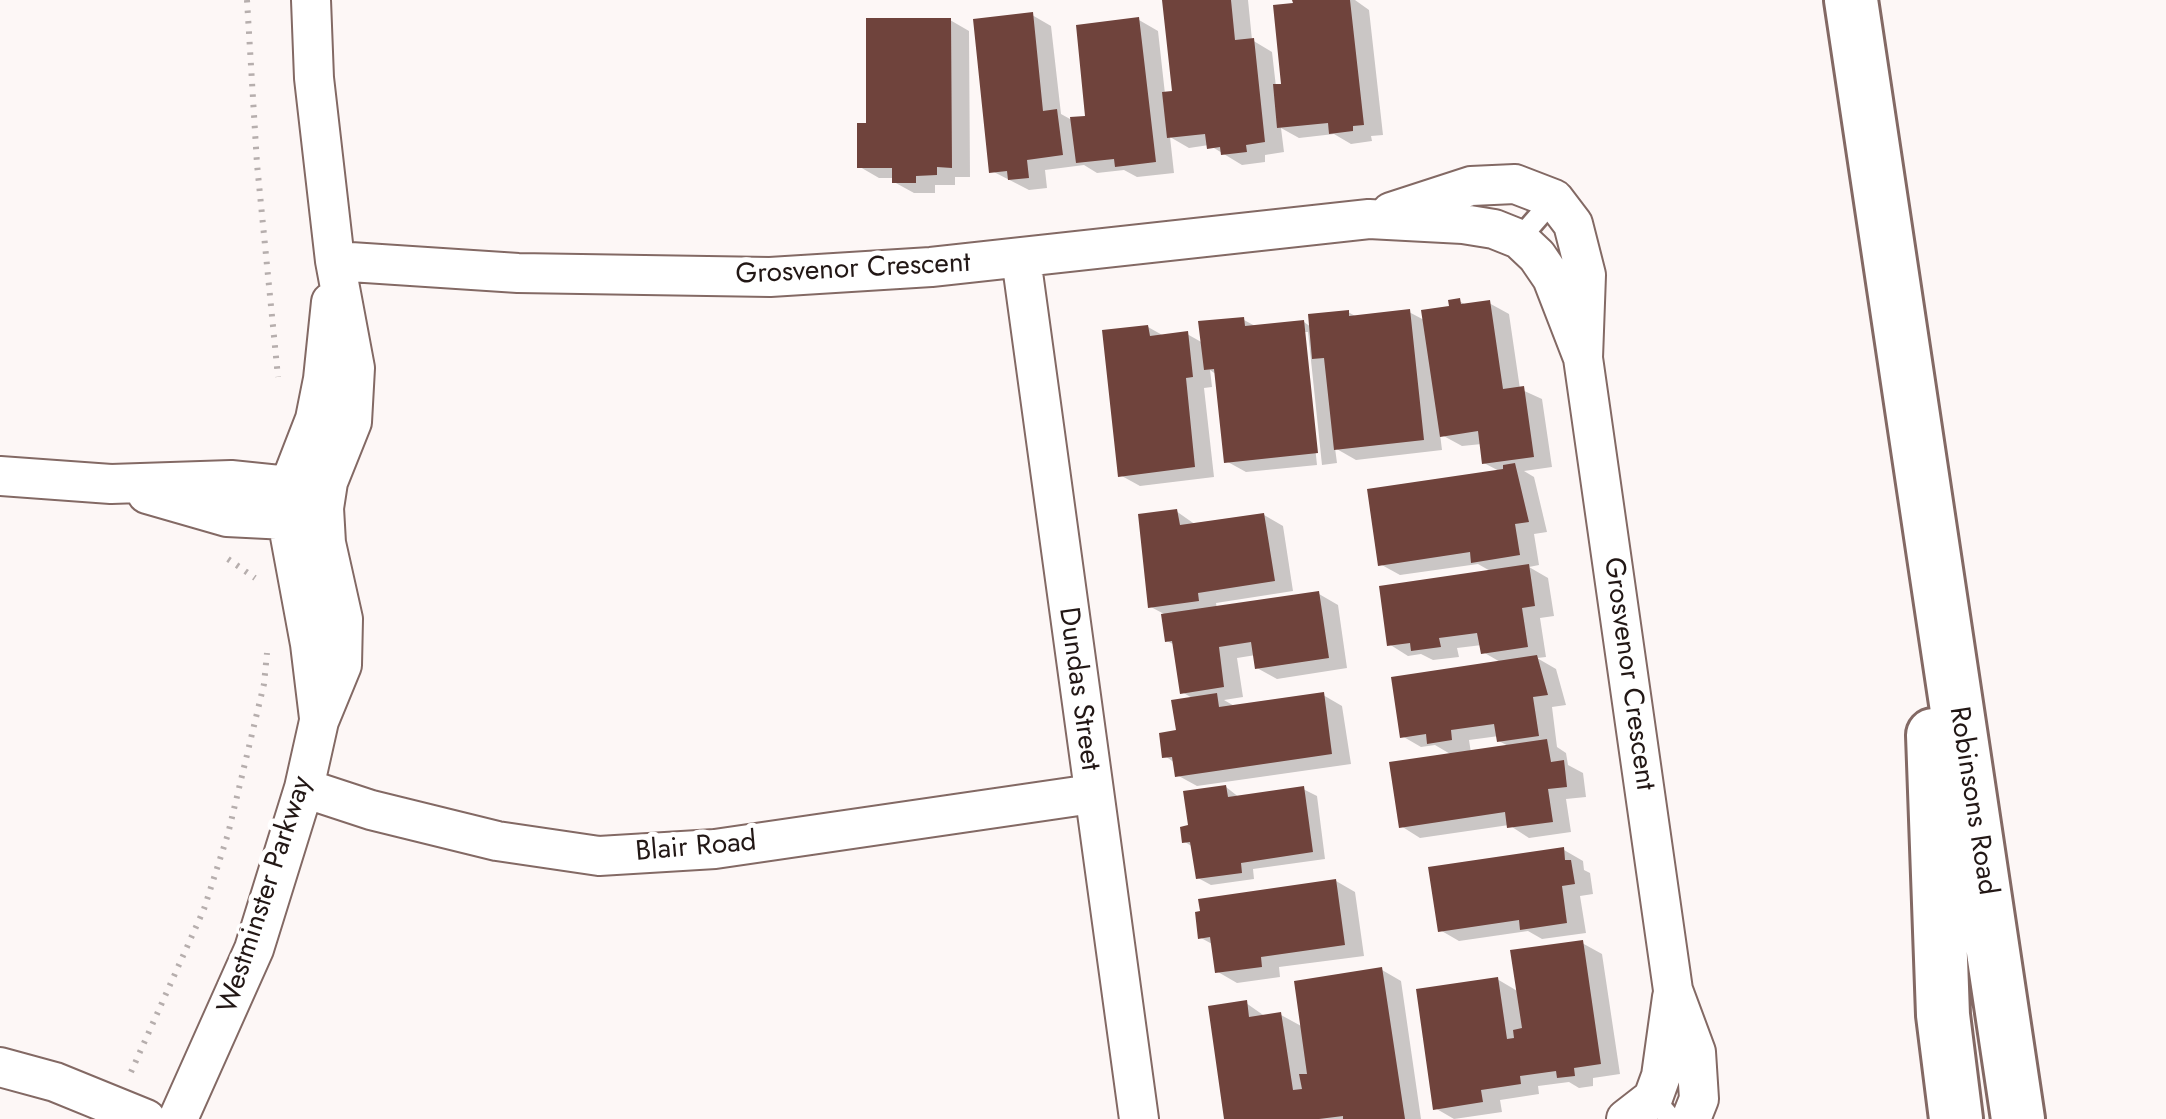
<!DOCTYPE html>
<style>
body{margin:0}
canvas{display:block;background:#fdf7f6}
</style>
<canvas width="2166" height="1119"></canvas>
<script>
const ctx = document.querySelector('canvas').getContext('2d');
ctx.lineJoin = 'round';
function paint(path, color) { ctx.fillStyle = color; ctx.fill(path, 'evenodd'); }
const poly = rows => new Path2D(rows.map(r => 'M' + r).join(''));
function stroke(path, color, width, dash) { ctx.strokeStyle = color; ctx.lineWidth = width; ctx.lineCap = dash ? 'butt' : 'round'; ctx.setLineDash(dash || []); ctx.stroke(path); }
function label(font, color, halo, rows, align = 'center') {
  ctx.font = font + ' Jost,sans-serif'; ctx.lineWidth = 10; ctx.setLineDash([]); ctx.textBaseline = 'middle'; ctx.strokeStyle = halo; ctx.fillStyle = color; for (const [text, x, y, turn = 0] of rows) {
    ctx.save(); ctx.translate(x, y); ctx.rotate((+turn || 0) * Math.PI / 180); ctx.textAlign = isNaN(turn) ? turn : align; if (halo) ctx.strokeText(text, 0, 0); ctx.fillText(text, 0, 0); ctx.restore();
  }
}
const shadow = poly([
 [1164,0,1248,0,1252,40,1272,52,1276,87,1284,86,1295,0,1355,0,1369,10,1383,135,1371,136,1372,141,1351,144,1334,134,1299,138,1281,128,1284,152,1265,155,1265,162,1242,165,1209,145,1189,148,1170,137,1174,173,1137,177,1124,170,1097,173,1084,165,1045,170,1047,188,1029,190,992,171,1032,15,1051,26,1061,114,1070,119,1088,118,1139,20,1158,31,1165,94,1175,93],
 [950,20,969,31,970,177,955,177,955,185,935,185,935,193,914,193,894,182,894,178,879,178,860,167,869,125],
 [1459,301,1468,306,1489,303,1509,314,1520,389,1542,399,1552,467,1524,471,1534,477,1547,532,1534,534,1539,565,1529,567,1548,578,1554,616,1540,618,1546,657,1537,658,1556,669,1566,705,1552,707,1557,747,1566,753,1568,765,1583,773,1586,797,1566,799,1571,832,1529,838,1509,825,1420,838,1401,826,1452,755,1435,745,1421,747,1402,736,1502,663,1483,652,1482,645,1457,648,1459,657,1433,660,1421,654,1408,656,1389,644,1492,572,1478,564,1400,575,1380,564,1501,472,1484,463,1482,444,1462,446,1440,434,1442,450,1356,460,1335,448,1337,463,1322,465,1308,332,1303,332,1317,465,1246,472,1226,461,1217,375,1210,370,1212,387,1204,388,1214,477,1140,486,1120,475,1148,327,1164,336,1187,334,1203,343,1244,320,1257,327,1304,322,1311,327,1348,312,1357,317,1409,312,1426,321],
 [1499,736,1499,741,1510,747,1471,753,1469,740],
 [1176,511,1196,525,1264,515,1283,526,1293,591,1216,603,1217,609,1319,594,1338,605,1347,668,1277,679,1257,668,1256,655,1237,658,1243,697,1224,700,1236,707,1323,695,1342,706,1351,764,1197,786,1177,775,1175,763,1165,756,1194,699,1182,692,1175,645,1167,641,1164,614,1151,607],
 [1226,787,1240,798,1303,789,1317,796,1325,859,1253,869,1254,879,1211,885,1198,878,1193,847,1185,842,1191,828],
 [1564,850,1583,861,1584,870,1590,873,1593,894,1580,896,1586,933,1542,939,1528,931,1459,941,1440,930],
 [1336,881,1355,892,1364,956,1279,967,1280,977,1237,983,1218,972,1214,945,1201,938],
 [1582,943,1602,954,1620,1074,1593,1078,1593,1086,1579,1088,1569,1082,1538,1086,1539,1094,1500,1100,1502,1112,1454,1119,1435,1108,1497,979,1519,992],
 [1382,970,1401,981,1421,1119,1227,1119,1246,1003,1266,1017,1281,1015,1303,1027]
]);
const building = poly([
 [1162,0,1231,0,1235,40,1254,38,1265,142,1246,145,1247,152,1221,155,1220,147,1207,149,1205,134,1167,138,1162,92,1172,91],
 [1292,0,1350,0,1364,125,1353,126,1353,131,1329,134,1328,123,1277,128,1273,84,1281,84,1273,5,1293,3],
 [1033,12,1043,111,1057,109,1063,155,1027,160,1029,178,1008,180,1007,171,989,173,973,19],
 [1139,17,1156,162,1115,167,1114,159,1076,163,1070,117,1085,116,1076,25],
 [866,18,951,18,952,168,937,167,937,175,916,176,916,183,892,183,892,168,857,168,857,123,866,123],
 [1460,298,1461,304,1490,300,1503,389,1524,386,1534,457,1482,464,1478,431,1440,437,1421,310,1449,306,1448,300],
 [1410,309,1424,440,1334,450,1324,358,1312,359,1308,314,1349,310,1349,316],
 [1244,317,1245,326,1304,320,1318,453,1224,463,1214,369,1204,370,1198,321],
 [1148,325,1150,336,1188,331,1193,377,1186,378,1195,467,1118,477,1102,330],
 [1515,463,1529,522,1515,524,1520,555,1471,563,1470,552,1378,566,1367,489,1503,469,1503,465],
 [1177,509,1180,525,1264,513,1275,581,1198,593,1199,601,1148,608,1138,514],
 [1529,564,1535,606,1522,608,1528,647,1481,654,1477,633,1439,638,1441,647,1411,651,1410,643,1387,646,1379,586],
 [1319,591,1329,658,1255,669,1251,642,1219,647,1224,687,1180,694,1172,641,1165,642,1161,614],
 [1537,655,1548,695,1533,697,1539,736,1497,742,1494,724,1451,730,1452,740,1427,744,1426,734,1400,738,1391,677],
 [1324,692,1332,754,1175,777,1172,757,1162,758,1159,733,1176,730,1171,700,1217,693,1219,707],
 [1547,739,1551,762,1564,760,1567,787,1548,789,1553,822,1507,828,1505,812,1399,828,1389,762],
 [1226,785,1228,797,1304,786,1313,852,1241,863,1242,873,1196,879,1190,842,1182,843,1180,827,1188,825,1183,791],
 [1564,847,1565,860,1571,860,1575,884,1562,886,1567,923,1520,930,1519,920,1438,932,1428,867],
 [1336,879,1345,945,1261,957,1262,967,1215,973,1210,937,1198,939,1195,912,1200,911,1198,899],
 [1583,940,1601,1064,1574,1068,1575,1076,1557,1078,1556,1071,1520,1076,1521,1084,1481,1090,1483,1102,1433,1110,1416,989,1498,977,1507,1039,1514,1038,1513,1030,1522,1028,1510,950],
 [1382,967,1405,1119,1343,1119,1343,1116,1319,1119,1224,1119,1208,1006,1247,1000,1249,1017,1281,1012,1293,1090,1302,1089,1299,1074,1307,1074,1294,981]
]);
const path = poly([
 [247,0,257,164,278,377],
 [228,559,255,578],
 [131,1072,204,909,228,834,264,684,267,653]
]);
const service = poly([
 [1519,239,1554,199],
 [1653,1098,1671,1119]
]);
const minor = poly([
 [1391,212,1471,186,1515,184,1554,199,1573,224,1586,275,1583,358,1673,990,1696,1052,1699,1099,1691,1119],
 [1021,258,1139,1119],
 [335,261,518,273,770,277,931,267,1369,219,1463,224,1494,229,1519,239,1537,256,1552,278,1583,358],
 [0,476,111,484,231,480,289,486,308,498],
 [147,494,227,517,287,520,308,513],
 [319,718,310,644,287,520,289,486,315,419,323,379,331,302],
 [304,788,371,810,497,841,599,856,715,849,1092,794],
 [0,1067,55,1082,146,1119],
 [178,1119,254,949,304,788,319,721,342,665,343,619,326,543,324,508,328,482,352,422,355,368,335,261,314,78,311,0],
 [1626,1119,1653,1098,1661,1076,1672,997]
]);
const secondary = poly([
 [1851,0,2018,1119],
 [1933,735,1943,1015,1956,1119]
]);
const streetNames = [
 ["Grosvenor Crescent",853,270,-3],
 ["Grosvenor Crescent",1628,674,82],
 ["Dundas Street",1078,689,82],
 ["Robinsons Road",1972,801,81],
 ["Blair Road",696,848,-5],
 ["Westminster Parkway",266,895,-72]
];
paint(shadow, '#0003');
paint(building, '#6f433c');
stroke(service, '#836964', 25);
stroke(minor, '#836964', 42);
stroke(secondary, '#836964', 58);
stroke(path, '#b6aead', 6, [2.5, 8]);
stroke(service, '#fff', 20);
stroke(minor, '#fff', 38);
stroke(secondary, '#fff', 52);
label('28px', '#221715', '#fff', streetNames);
</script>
